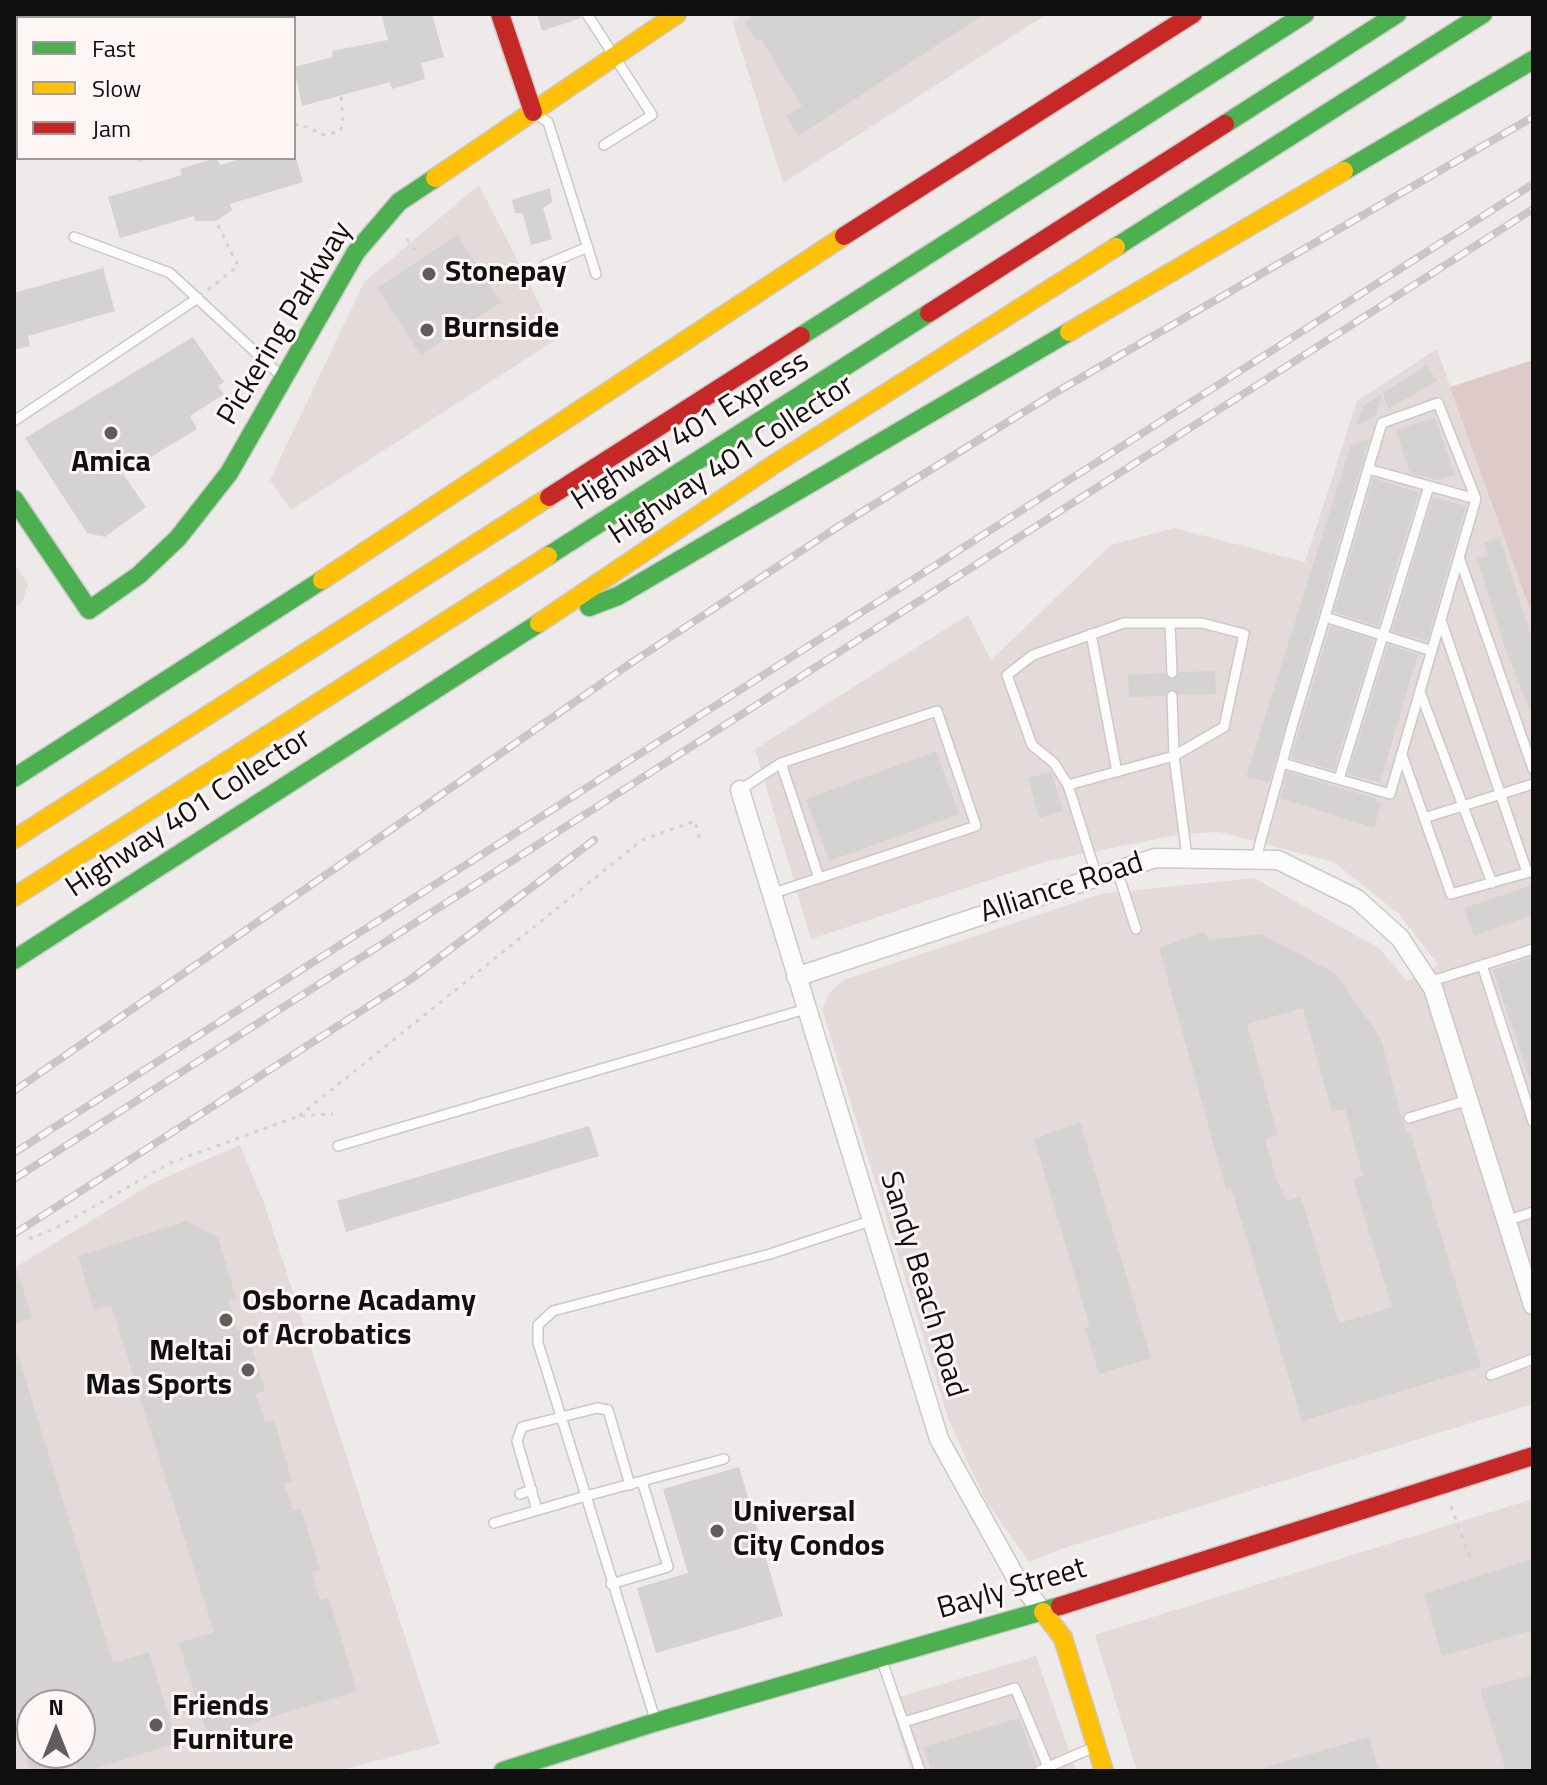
<!DOCTYPE html>
<style>
body{margin:0}
#map{position:relative;width:1547px;height:1785px;overflow:hidden;background:#eeeaea;font-family:"Titillium Web",sans-serif}
canvas{display:block}
.frame{position:absolute;inset:0;border:16px solid #110f0f;pointer-events:none}
.legend{position:absolute;left:16px;top:16px;width:280px;height:144px;box-sizing:border-box;background:#fdf6f5;border:2px solid #9f9a99;margin:0;padding:10px 14px;list-style:none;font-size:24px;color:#110f0f}
.legend li{display:flex;align-items:center;gap:16px;height:40px}
.legend b{width:40px;border:2px solid #9f9a99}
.north{position:absolute;left:16px;top:1689px;width:80px;height:80px;box-sizing:border-box;background:#fdf6f5;border:2px solid #9f9a99;border-radius:50%;rotate:0deg;font-size:22px;font-weight:700;line-height:32px;text-align:center;color:#110f0f}
.north::after{content:'';display:block;margin:auto;width:28px;height:36px;background:#5e5c5c;clip-path:polygon(50% 0,100% 100%,50% 72%,0 100%)}
</style>
<div id="map">
<canvas width="1547" height="1785"></canvas>
<div class="frame"></div>
<ul class="legend">
<li><b style="height:10px;background:#4caf50"></b>Fast</li>
<li><b style="height:10px;background:#ffc107"></b>Slow</li>
<li><b style="height:10px;background:#c62828"></b>Jam</li>
</ul>
<div class="north">N</div>
</div>
<script>
const ctx = document.querySelector('canvas').getContext('2d');
ctx.lineJoin = 'round';
function paint(path, color) { ctx.fillStyle = color; ctx.fill(path, 'evenodd'); }
const poly = rows => new Path2D(rows.map(r => 'M' + r).join(''));
function stroke(path, color, width, dash) { ctx.strokeStyle = color; ctx.lineWidth = width; ctx.lineCap = dash ? 'butt' : 'round'; ctx.setLineDash(dash || []); ctx.stroke(path); }
function label(font, color, halo, rows, align = 'center') {
  ctx.font = font + ' "Titillium Web",sans-serif'; ctx.lineWidth = 6; ctx.setLineDash([]); ctx.textBaseline = 'middle'; ctx.strokeStyle = halo; ctx.fillStyle = color; for (const [text, x, y, turn = 0] of rows) {
    ctx.save(); ctx.translate(x, y); ctx.rotate((+turn || 0) * Math.PI / 180); ctx.textAlign = isNaN(turn) ? turn : align; if (halo) ctx.strokeText(text, 0, 0); ctx.fillText(text, 0, 0); ctx.restore();
  }
}
const built = poly([
 [742,14,1047,14,783,183,732,21],
 [479,185,557,339,291,510,270,480,364,282],
 [1437,349,1533,618,1533,1404,1064,1548,1029,1562,986,1501,949,1421,822,1009,830,992,844,980,1100,894,1254,878,1380,949,1407,981,1438,965,1399,914,1334,862,1219,832,1182,834,1047,861,811,939,755,749,968,615,991,660,1111,545,1174,528,1305,562,1357,401],
 [14,563,28,584,22,603,14,608],
 [240,1145,264,1203,440,1744,337,1771,14,1771,14,1268,153,1183],
 [32,1705,80,1705,80,1753,32,1753],
 [1533,1499,1533,1771,1137,1771,1095,1635],
 [1036,1656,1076,1771,911,1771,889,1700]
]);
const green = poly([
 [1533,360,1533,618,1450,387]
]);
const building = poly([
 [381,14,432,14,444,57,421,63,425,79,392,89,390,82,302,106,294,67,333,57,332,51,388,40],
 [537,14,580,14,581,18,542,31],
 [757,14,984,14,799,136,786,116,802,106,760,38,757,41,745,22],
 [216,158,220,165,244,158,296,158,303,182,230,204,232,210,216,221,195,221,194,216,120,238,108,197,182,175,180,169],
 [550,188,552,202,543,208,552,239,531,245,523,214,515,213,512,200],
 [457,235,501,302,421,355,377,288],
 [103,268,115,311,28,336,30,346,14,350,14,293],
 [193,337,224,382,218,386,224,394,190,416,197,429,123,474,146,507,105,537,87,533,25,438],
 [1427,365,1437,381,1388,409,1383,393],
 [1382,394,1376,416,1356,426,1363,406],
 [1435,417,1455,475,1437,480,1410,473,1396,430],
 [1369,439,1269,782,1246,777,1351,445],
 [1373,478,1419,493,1378,626,1334,612],
 [1433,497,1466,506,1427,641,1392,631],
 [1500,538,1533,643,1533,718,1505,647,1477,559,1488,556,1484,543],
 [1330,626,1374,640,1334,770,1291,758],
 [1388,645,1418,654,1380,783,1348,774],
 [1215,671,1216,694,1179,695,1171,689,1165,696,1129,697,1128,675,1164,673,1173,680,1179,672],
 [936,751,959,814,829,861,806,799],
 [1051,772,1063,811,1039,818,1028,778],
 [1287,772,1375,798,1374,801,1381,803,1374,828,1280,798],
 [1533,885,1533,915,1474,936,1464,908],
 [1204,932,1210,940,1260,934,1335,973,1381,1039,1402,1119,1407,1132,1410,1132,1481,1367,1302,1421,1231,1187,1226,1189,1159,948],
 [1303,1008,1332,1112,1345,1109,1363,1176,1353,1179,1392,1307,1339,1323,1301,1197,1286,1201,1276,1178,1265,1139,1278,1135,1247,1024],
 [1533,957,1533,1082,1531,1082,1493,970],
 [1080,1122,1151,1358,1099,1374,1085,1328,1090,1327,1034,1139],
 [589,1126,599,1156,346,1232,337,1201],
 [187,1221,218,1238,236,1298,228,1300,238,1330,246,1328,265,1391,256,1394,265,1422,274,1420,292,1481,284,1483,293,1511,301,1509,320,1570,312,1572,320,1600,329,1598,357,1691,208,1737,179,1643,214,1632,111,1305,94,1310,78,1256],
 [14,1270,17,1270,32,1318,14,1324],
 [17,1352,113,1663,149,1652,177,1743,86,1771,78,1771,76,1765,56,1771,30,1771,14,1719,14,1353],
 [32,1705,80,1705,80,1753,32,1753],
 [739,1467,783,1616,656,1653,637,1588,688,1573,663,1489],
 [1533,1558,1533,1630,1442,1656,1424,1594],
 [1533,1675,1533,1771,1506,1771,1480,1689],
 [1019,1718,1036,1764,1032,1770,931,1771,924,1747],
 [1369,1737,1379,1771,1266,1771,1266,1767]
]);
const path = poly([
 [94,14,96,18],
 [223,14,224,18],
 [19,18,32,14],
 [294,96,294,86],
 [294,124,311,128,321,135,339,132,343,124,341,95],
 [139,158,141,162],
 [407,239,419,256],
 [208,290,238,266,216,221],
 [299,1116,642,840,695,821,701,844],
 [29,1239,56,1228,170,1163,299,1116,333,1114],
 [1451,1506,1471,1561]
]);
const lane = poly([
 [587,14,652,115,604,145],
 [537,115,548,122,596,274],
 [74,237,170,273,280,375],
 [545,265,588,247],
 [14,421,198,298],
 [1459,557,1533,769],
 [1325,617,1432,651],
 [1441,620,1527,872],
 [1170,623,1172,673],
 [1091,634,1117,772],
 [1420,692,1492,883],
 [1172,696,1174,756,1187,857],
 [1402,755,1451,894,1533,871],
 [781,763,819,878],
 [1282,763,1390,794,1476,499],
 [1339,779,1429,486],
 [1068,785,1174,756,1224,727,1244,634,1202,623,1124,623,1033,655,1007,675,1032,745,1054,763,1068,785,1097,877],
 [740,790,781,763,937,711,976,826,771,894],
 [1424,818,1533,784],
 [1256,858,1293,723,1325,617,1368,469,1382,423,1438,403,1476,499,1368,469],
 [1117,870,1136,929],
 [1482,965,1533,1122],
 [1429,982,1533,949],
 [1409,1118,1468,1100],
 [338,1146,806,1009],
 [1506,1221,1533,1212],
 [1491,1375,1533,1359],
 [520,1494,532,1490],
 [537,1510,517,1441,522,1427,597,1408,608,1410,630,1485],
 [494,1523,586,1496,538,1343,538,1325,553,1311,770,1254,873,1220],
 [611,1584,668,1567,642,1481],
 [882,1661,920,1771],
 [655,1719,586,1496,724,1459],
 [904,1722,1015,1688,1048,1767],
 [1039,1771,1092,1748]
]);
const street = poly([
 [740,790,939,1439,1015,1576,1043,1612],
 [796,977,1155,858,1278,860,1357,899,1400,938,1433,988,1533,1305]
]);
const fast = poly([
 [1225,124,1397,14],
 [1344,171,1533,60],
 [1116,247,1483,14],
 [801,336,1305,14],
 [14,499,89,610,139,575,178,538,229,473,356,252,399,202,435,178],
 [548,556,929,313],
 [589,607,618,596,1069,332],
 [14,778,322,580],
 [14,960,539,623],
 [503,1771,656,1722,1060,1606]
]);
const slow = poly([
 [435,178,677,14],
 [1069,332,1344,171],
 [322,580,844,236],
 [539,623,773,465,1116,247],
 [14,839,549,497],
 [14,897,548,556],
 [1043,1612,1063,1638,1104,1771]
]);
const jam = poly([
 [500,14,533,112],
 [844,236,1193,14],
 [929,313,1225,124],
 [549,497,801,336],
 [1060,1606,1533,1456]
]);
const rail = poly([
 [14,1091,631,663,836,528,1058,391,1533,117],
 [14,1153,1533,184],
 [14,1179,1533,209],
 [14,1234,411,979,594,840]
]);
const markers = [
 [429,274,8,"#5e5c5c"],
 [427,330,8,"#5e5c5c"],
 [111,433,8,"#5e5c5c"],
 [226,1320,8,"#5e5c5c"],
 [248,1370,8,"#5e5c5c"],
 [717,1531,8,"#5e5c5c"],
 [156,1725,8,"#5e5c5c"]
];
const poiNames = [
 ["Stonepay",445,274],
 ["Burnside",443,330],
 ["Amica",111,464,"center"],
 ["Osborne Acadamy",242,1303],
 ["of Acrobatics",242,1337],
 ["Meltai",232,1353,"right"],
 ["Mas Sports",232,1387,"right"],
 ["Universal",733,1514],
 ["City Condos",733,1548],
 ["Friends",172,1708],
 ["Furniture",172,1742]
];
const streetNames = [
 ["Pickering Parkway",286,324,-59],
 ["Highway 401 Express",691,432,-32],
 ["Highway 401 Collector",732,461,-33],
 ["Highway 401 Collector",189,814,-33],
 ["Alliance Road",1062,889,-18],
 ["Sandy Beach Road",922,1285,73],
 ["Bayly Street",1012,1590,-16]
];
paint(built, '#e4dada');
paint(green, '#decac8');
paint(building, '#d5d2d2');
stroke(lane, '#cbc8c8', 12);
stroke(street, '#cbc8c8', 21);
stroke(fast, '#cbc8c8', 21);
stroke(slow, '#cbc8c8', 21);
stroke(jam, '#cbc8c8', 21);
stroke(path, '#d3d2d2', 3, [4, 6]);
stroke(lane, '#fcfcfc', 9);
stroke(street, '#fcfcfc', 18);
stroke(fast, '#4caf50', 18);
stroke(slow, '#ffc107', 18);
stroke(jam, '#c62828', 18);
stroke(rail, '#c8c6c6', 8);
stroke(rail, '#fdf6f5', 5, [15]);
for (const [x, y, r, color] of markers) { const dot = new Path2D(); dot.arc(x, y, r, 0, 2 * Math.PI); ctx.fillStyle = color; ctx.fill(dot); stroke(dot, '#fdf6f5', 3); }
label('bold 30px', '#110f0f', '#fdf6f5', poiNames, 'left');
label('30px', '#110f0f', '#fdf6f5', streetNames);
</script>
